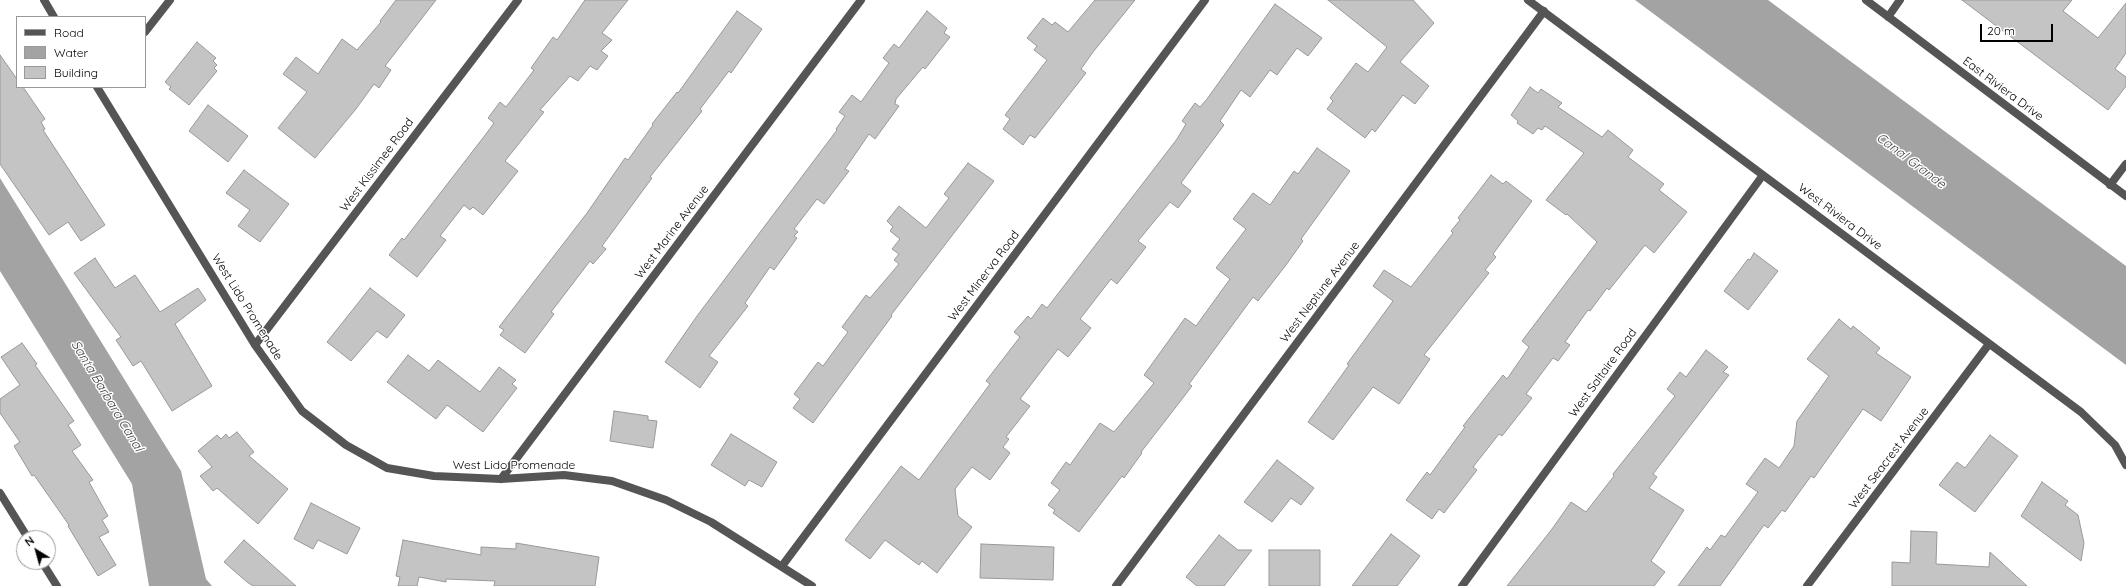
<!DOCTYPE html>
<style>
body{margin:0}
#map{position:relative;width:2126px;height:586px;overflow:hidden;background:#fff;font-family:Quicksand,sans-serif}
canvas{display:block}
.legend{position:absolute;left:16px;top:16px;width:130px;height:72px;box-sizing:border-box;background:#fff;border:1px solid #999;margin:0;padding:5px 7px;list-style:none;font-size:12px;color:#000}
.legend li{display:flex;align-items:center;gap:8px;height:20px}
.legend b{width:20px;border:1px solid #999}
.north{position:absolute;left:16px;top:530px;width:40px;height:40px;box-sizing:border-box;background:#fff;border:1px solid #999;border-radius:50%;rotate:323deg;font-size:11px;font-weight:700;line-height:16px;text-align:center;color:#000}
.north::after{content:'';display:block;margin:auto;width:14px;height:18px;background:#000;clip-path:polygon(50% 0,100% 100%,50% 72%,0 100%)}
.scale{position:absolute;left:1980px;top:24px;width:73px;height:18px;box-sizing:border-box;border:2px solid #000;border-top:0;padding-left:5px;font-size:12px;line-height:14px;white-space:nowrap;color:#000;-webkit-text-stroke:3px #fff;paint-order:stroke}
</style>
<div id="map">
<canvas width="2126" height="586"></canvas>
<ul class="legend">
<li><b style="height:5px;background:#555"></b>Road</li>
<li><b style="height:11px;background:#a3a3a3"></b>Water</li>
<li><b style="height:11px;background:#c4c4c4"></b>Building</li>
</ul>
<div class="north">N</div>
<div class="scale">20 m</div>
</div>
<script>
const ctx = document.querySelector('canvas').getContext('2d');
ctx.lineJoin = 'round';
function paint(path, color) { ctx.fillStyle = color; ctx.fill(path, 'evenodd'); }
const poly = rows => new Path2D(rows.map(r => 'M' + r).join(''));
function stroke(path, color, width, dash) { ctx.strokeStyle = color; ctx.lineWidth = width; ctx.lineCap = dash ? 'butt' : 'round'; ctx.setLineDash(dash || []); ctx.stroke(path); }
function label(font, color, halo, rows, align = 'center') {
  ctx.font = font + ' Quicksand,sans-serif'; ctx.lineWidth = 3; ctx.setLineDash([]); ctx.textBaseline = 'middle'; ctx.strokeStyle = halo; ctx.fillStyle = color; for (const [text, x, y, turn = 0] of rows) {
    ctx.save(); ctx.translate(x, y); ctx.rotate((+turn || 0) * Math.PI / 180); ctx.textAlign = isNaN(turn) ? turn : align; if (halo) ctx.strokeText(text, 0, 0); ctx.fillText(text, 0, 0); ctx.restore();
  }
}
const water = poly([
 [1635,0,1768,0,2126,266,2126,365],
 [0,178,181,471,206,579,212,586,149,586,132,484,0,271]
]);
const building = poly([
 [396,0,436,0,385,66,391,70,379,88,374,84,356,109,315,158,278,128,307,92,283,74,296,57,318,74,342,39,357,50,381,22,380,21,396,0],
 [585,0,628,0,602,33,612,40,601,51,608,56,597,70,590,66,578,81,570,76,540,110,544,112,505,161,518,171,483,215,473,207,470,210,464,205,440,236,446,240,417,277,389,255,402,238,404,240,486,134,494,123,488,118,500,102,506,107,534,70,531,68,553,37,557,40,585,0],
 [1095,0,1135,0,1093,52,1081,69,1086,73,1035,138,1030,135,1023,145,1003,129,1010,119,1005,115,1047,60,1034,50,1037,46,1027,38,1043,18,1052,25,1055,22,1068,32,1095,0],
 [1328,0,1413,0,1434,23,1400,62,1429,86,1415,104,1403,95,1375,132,1372,129,1365,138,1327,109,1333,101,1330,98,1356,63,1368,72,1387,47,1328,0],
 [1962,0,2072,0,2063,11,2098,38,2126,3,2126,53,2115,69,2126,77,2126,86,2108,110,1962,0],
 [1275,4,1322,38,1308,56,1297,48,1277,75,1270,70,1250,97,1241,90,1220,121,1224,125,1181,183,1191,191,1178,208,1170,202,1138,241,1146,247,1117,284,1111,279,1080,319,1091,328,1068,357,1058,349,1020,399,1030,406,1006,437,1009,439,1003,447,1010,453,990,480,972,467,955,489,958,516,972,527,937,573,922,561,919,565,885,540,870,559,845,540,901,466,919,480,990,384,986,381,1020,337,1014,332,1028,316,1031,319,1042,304,1047,308,1177,139,1186,124,1182,121,1195,103,1200,107,1207,99,1275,4],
 [737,11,762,29,731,73,729,71,700,109,702,111,650,177,652,178,602,246,606,249,593,264,590,261,551,312,554,314,525,353,500,335,504,330,499,327,587,213,625,158,628,160,653,125,652,124,677,92,678,93,737,11],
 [927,11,947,28,944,33,950,37,925,69,923,67,896,99,895,104,899,106,875,139,869,134,845,169,849,171,824,204,817,199,794,229,798,232,794,236,797,238,774,270,770,267,745,303,748,306,709,356,718,362,700,388,665,362,697,316,837,130,836,129,845,116,839,112,852,95,861,102,889,63,883,58,894,44,899,48,927,11],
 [197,42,216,58,213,61,217,65,214,68,217,71,189,105,169,89,171,87,165,82,197,42],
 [0,55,17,79,17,87,23,87,45,119,41,122,45,129,43,130,105,225,81,241,68,222,49,235,0,164,0,55],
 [1530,87,1538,93,1541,89,1562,103,1558,107,1602,137,1608,130,1633,150,1628,157,1664,184,1659,190,1687,212,1654,253,1645,245,1609,290,1607,288,1590,311,1588,310,1565,342,1570,345,1558,361,1553,358,1526,394,1532,398,1502,436,1499,434,1473,467,1477,470,1444,513,1439,509,1432,519,1406,500,1427,472,1430,475,1465,427,1463,426,1503,375,1507,379,1529,347,1522,341,1597,242,1567,214,1566,215,1546,200,1584,153,1545,126,1542,130,1538,128,1533,134,1517,123,1518,121,1511,115,1530,87],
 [208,105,248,136,228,162,189,131,208,105],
 [1317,148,1350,171,1301,239,1303,241,1286,265,1258,301,1253,297,1189,384,1192,386,1179,403,1141,452,1142,453,1124,478,1122,476,1079,532,1053,513,1055,510,1048,505,1060,490,1051,483,1066,462,1070,465,1100,423,1114,432,1154,383,1144,375,1185,318,1196,326,1230,279,1216,268,1246,229,1233,219,1253,193,1270,205,1294,171,1298,174,1317,148],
 [968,163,994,181,891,315,892,316,813,423,793,408,800,399,794,394,818,362,823,366,848,332,842,327,866,295,870,298,899,264,894,260,899,254,892,249,900,239,890,231,893,227,887,221,899,206,926,228,949,198,944,194,968,163],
 [244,170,289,204,260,242,238,226,250,210,226,193,244,170],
 [1491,175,1503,184,1506,181,1532,201,1493,254,1496,257,1485,270,1489,273,1424,355,1430,359,1399,404,1373,387,1333,440,1308,422,1349,365,1347,364,1393,301,1373,286,1384,270,1411,287,1453,233,1451,231,1460,220,1458,218,1491,175],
 [1754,253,1778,271,1748,310,1724,291,1748,259,1750,260,1754,253],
 [95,258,115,288,135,275,160,312,198,288,206,300,175,324,212,386,172,411,141,361,133,366,116,340,121,337,74,273,95,258],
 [370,288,405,315,387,338,377,331,351,361,327,342,370,288],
 [1839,319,1851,329,1853,326,1880,348,1876,353,1911,377,1881,421,1863,409,1814,478,1811,476,1785,512,1782,510,1768,528,1764,525,1720,586,1678,586,1707,547,1710,550,1721,535,1725,537,1758,492,1746,484,1765,458,1779,468,1794,446,1797,421,1829,376,1807,359,1839,319],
 [22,343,37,364,35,365,74,421,68,425,81,445,72,451,93,480,89,482,108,516,102,520,109,532,99,537,116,565,98,576,68,526,69,525,34,475,32,476,14,446,20,442,0,413,0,399,20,385,1,357,22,343],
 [1706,350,1728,367,1723,372,1729,375,1653,474,1657,477,1649,488,1684,510,1651,561,1665,572,1654,586,1507,586,1552,529,1571,502,1586,512,1614,476,1613,474,1675,396,1667,389,1680,372,1686,377,1706,350],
 [408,355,429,371,438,360,480,392,499,367,516,380,512,384,517,388,483,432,447,405,436,419,387,382,408,355],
 [614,411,648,416,648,420,657,421,653,448,610,441,614,411],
 [237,432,254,452,249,456,288,489,258,524,217,488,213,491,200,476,212,467,198,451,217,435,221,439,226,434,229,438,237,432],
 [731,434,777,462,762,487,749,480,745,486,711,465,731,434],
 [1990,435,2018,456,1975,512,1939,485,1957,462,1965,468,1990,435],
 [1277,460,1314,488,1301,505,1291,498,1272,522,1244,502,1277,460],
 [2042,482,2068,501,2065,505,2078,515,2084,543,2081,561,2021,516,2042,482],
 [311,503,360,528,347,554,318,540,313,549,294,539,311,503],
 [1911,531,1937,532,1936,564,1989,567,1990,552,2027,586,1892,586,1892,562,1910,563,1911,531],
 [1391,534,1420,556,1397,586,1352,586,1391,534],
 [1219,535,1238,550,1252,550,1224,586,1197,586,1186,577,1219,535],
 [244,540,296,586,253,586,247,582,224,562,244,540],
 [403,540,481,555,481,547,516,549,516,543,599,557,595,586,494,586,495,581,446,579,446,582,419,577,417,586,398,586,400,577,396,576,403,540],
 [981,544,1054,547,1053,580,980,578,981,544],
 [1269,550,1320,550,1320,586,1269,586,1269,550]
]);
const minor = poly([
 [44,0,54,17],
 [1528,0,2081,412,2115,445,2126,465],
 [1866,0,2126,196],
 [1888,17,1900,0],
 [145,32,170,0],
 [97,87,255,345,302,411,346,445,387,468,434,476,501,479,564,475,612,481,666,500,711,522,812,586],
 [2110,185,2126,164],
 [255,345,518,0],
 [501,479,861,0],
 [0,493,28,538],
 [42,562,57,586],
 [782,566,1205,0],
 [1116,586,1544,11],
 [1462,586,1763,175],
 [1807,586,1989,344]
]);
const streetNames = [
 ["East Riviera Drive",2003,89,37],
 ["West Kissimee Road",377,165,-53],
 ["West Riviera Drive",1840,217,37],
 ["West Marine Avenue",672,232,-53],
 ["West Minerva Road",984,276,-53],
 ["West Neptune Avenue",1320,292,-53],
 ["West Lido Promenade",247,307,58],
 ["West Saltaire Road",1603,373,-54],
 ["West Seacrest Avenue",1889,458,-53],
 ["West Lido Promenade",514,465]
];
const waterNames = [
 ["Canal Grande",1911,161,37],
 ["Santa Barbara Canal",107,396,59]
];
paint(water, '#a3a3a3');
paint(building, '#c4c4c4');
stroke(building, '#999', 1);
stroke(minor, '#555', 8);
label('12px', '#000', '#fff', streetNames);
label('italic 13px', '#444', '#fff', waterNames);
</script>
